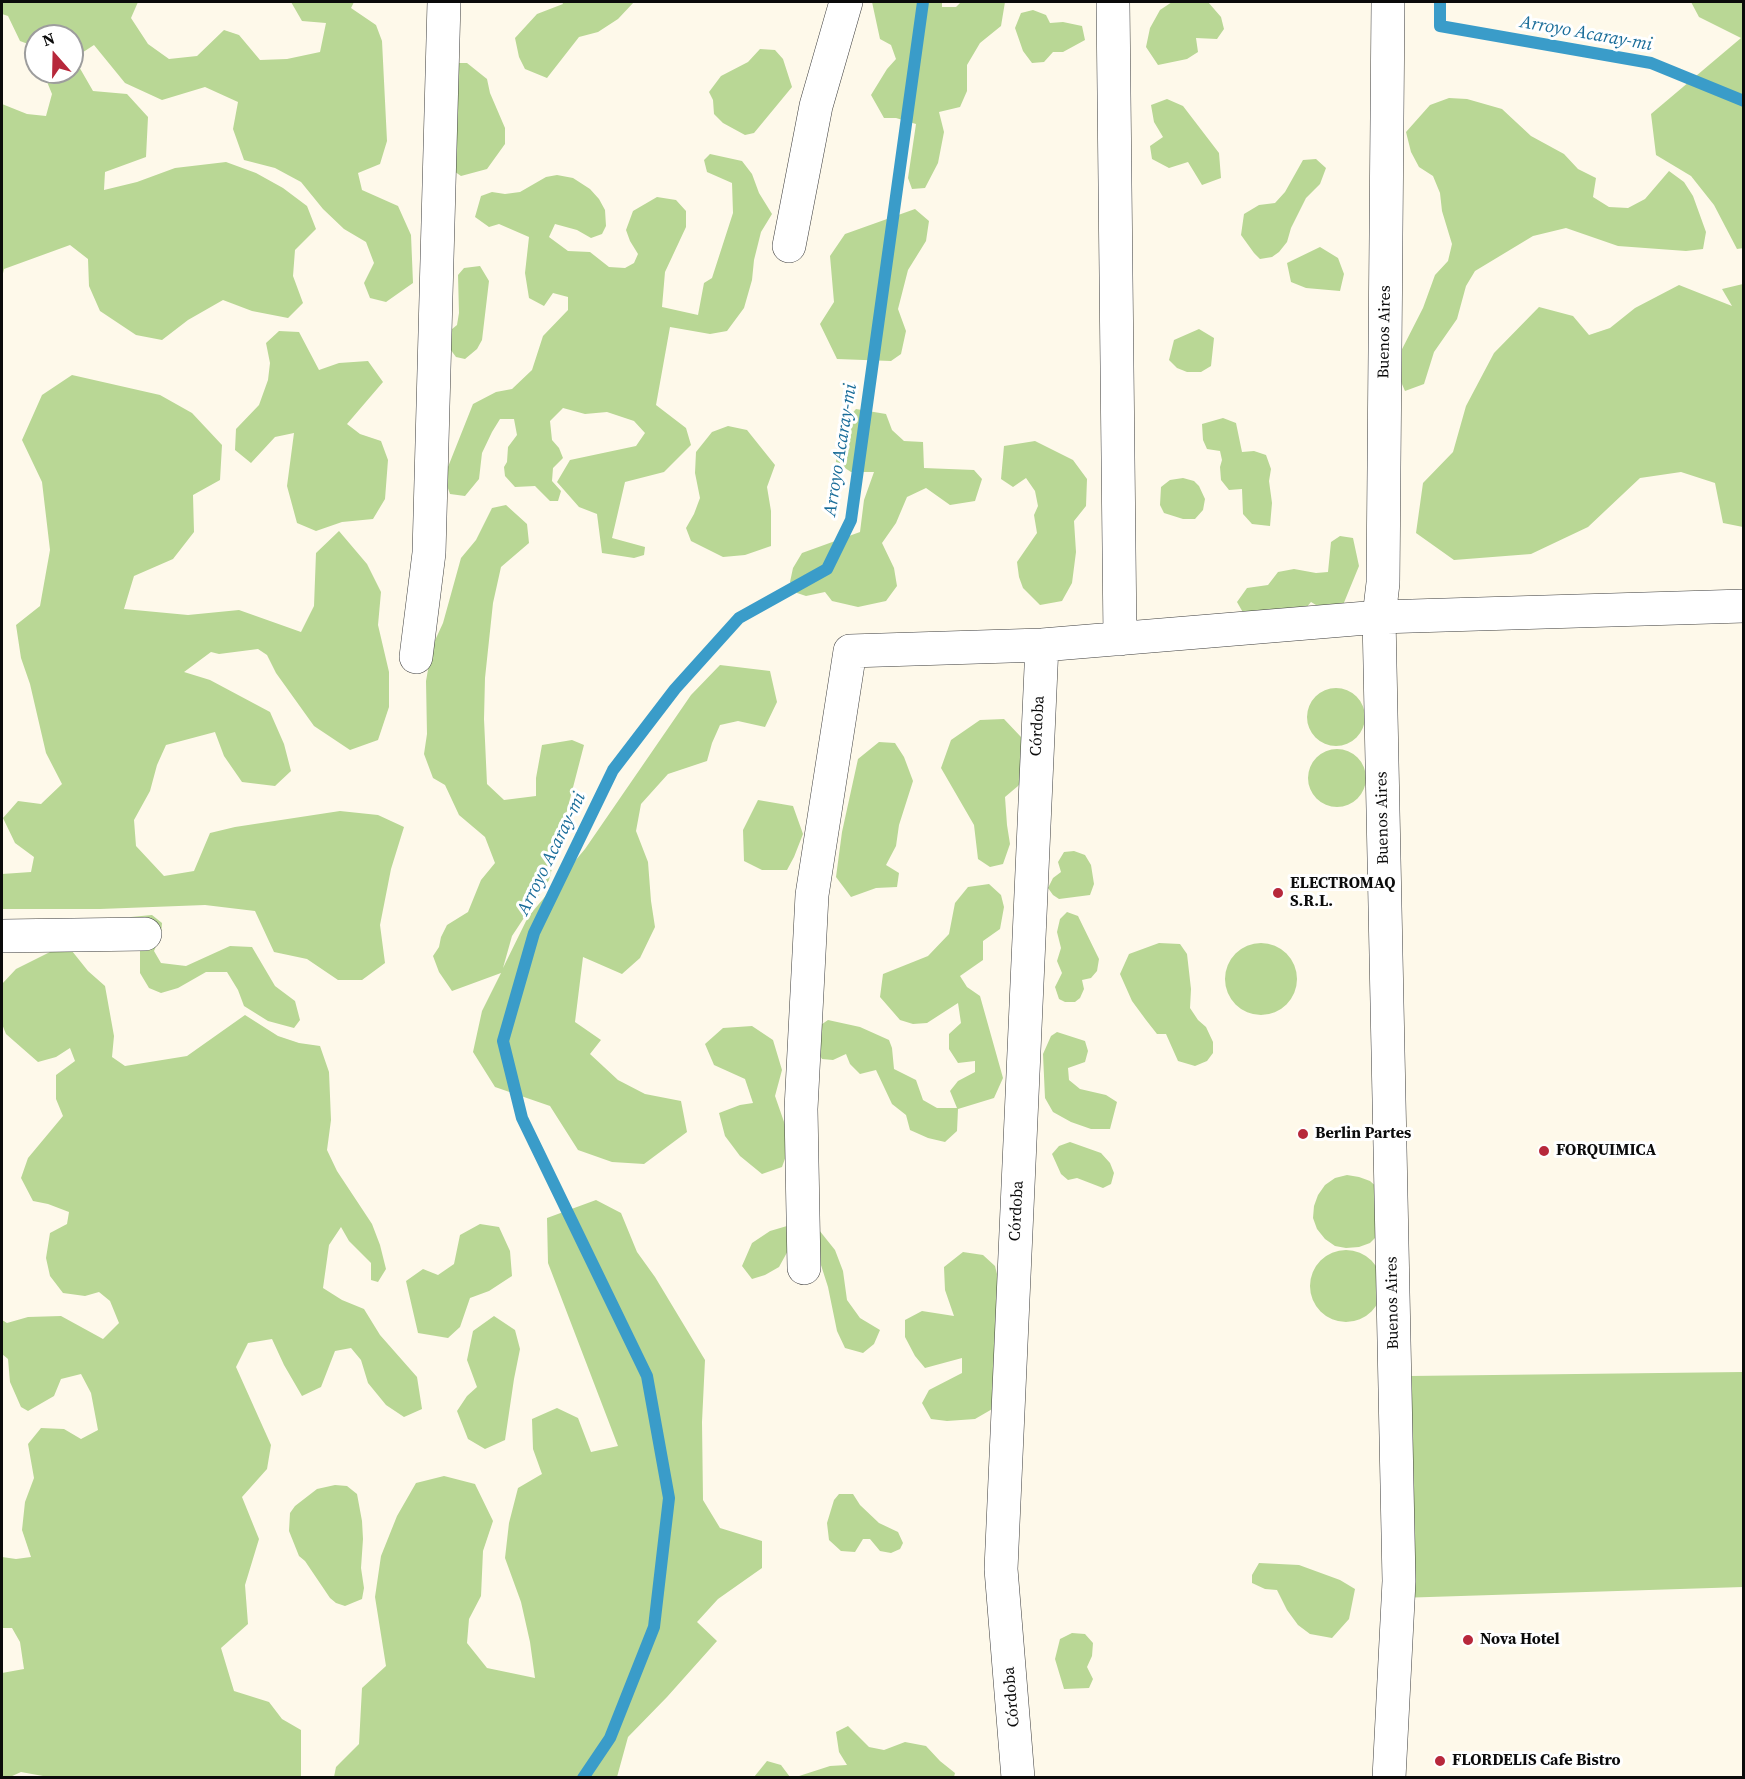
<!DOCTYPE html>
<meta charset="utf-8">
<style>
body{margin:0}
#map{position:relative;width:1745px;height:1779px;overflow:hidden;background:#fef9ea;font-family:"Source Serif 4",serif}
canvas{display:block}
.frame{position:absolute;inset:0;border:3px solid #0b0b0b;pointer-events:none}
.north{position:absolute;left:24px;top:24px;width:60px;height:60px;box-sizing:border-box;background:#fff;border:2px solid #9d9d9d;border-radius:50%;rotate:340deg;font-size:16px;font-weight:700;line-height:24px;text-align:center;color:#0b0b0b}
.north::after{content:'';display:block;margin:auto;width:21px;height:27px;background:#b7283b;clip-path:polygon(50% 0,100% 100%,50% 72%,0 100%)}
</style>
<div id="map">
<canvas width="1745" height="1779"></canvas>
<div class="frame"></div>
<div class="north">N</div>
</div>
<script>
const ctx = document.querySelector('canvas').getContext('2d');
ctx.lineJoin = 'round';
function paint(path, color) { ctx.fillStyle = color; ctx.fill(path, 'evenodd'); }
const poly = rows => new Path2D(rows.map(r => 'M' + r).join(''));
function stroke(path, color, width, dash) { ctx.strokeStyle = color; ctx.lineWidth = width; ctx.lineCap = dash ? 'butt' : 'round'; ctx.setLineDash(dash || []); ctx.stroke(path); }
function label(font, color, halo, rows, align = 'center') {
  ctx.font = font + ' "Source Serif 4",serif'; ctx.lineWidth = 6; ctx.setLineDash([]); ctx.textBaseline = 'middle'; ctx.strokeStyle = halo; ctx.fillStyle = color; for (const [text, x, y, turn = 0] of rows) {
    ctx.save(); ctx.translate(x, y); ctx.rotate((+turn || 0) * Math.PI / 180); ctx.textAlign = isNaN(turn) ? turn : align; if (halo) ctx.strokeText(text, 0, 0); ctx.fillText(text, 0, 0); ctx.restore();
  }
}
const forest = poly([
 [2,2,138,2,131,18,148,44,169,59,197,56,224,30,239,35,260,60,287,59,320,52,326,23,302,21,291,2,354,2,351,8,376,25,382,41,387,141,380,164,358,173,362,190,398,206,411,235,413,283,386,302,370,298,364,283,374,263,366,242,344,229,323,209,301,182,275,168,244,160,233,129,238,102,205,87,162,100,125,83,94,45,74,58,93,91,127,94,148,117,146,157,105,172,104,190,137,182,175,168,226,162,256,173,283,188,307,206,316,229,295,250,293,276,303,303,288,318,252,311,223,300,188,320,162,340,136,335,100,311,89,286,88,259,70,245,4,269,2,278,2,104,27,114,46,116,52,94,43,72,72,72,72,36,36,36,36,47,20,41,8,16,2,14],
 [562,2,634,2,618,19,598,32,579,37,547,78,525,69,519,57,515,38,537,14,563,4],
 [872,2,942,2,942,7,956,7,961,2,1005,2,1001,26,980,43,967,65,967,91,960,107,939,112,944,132,938,163,925,188,912,189,908,178,916,124,896,118,884,118,871,95,887,69,896,59,891,45,880,39],
 [1172,2,1208,2,1221,17,1224,29,1217,39,1196,38,1198,52,1187,59,1158,65,1146,47,1150,28,1160,10],
 [1691,2,1743,2,1744,248,1737,249,1714,205,1691,176,1656,155,1651,114,1741,38,1699,17],
 [1033,10,1046,15,1050,23,1063,22,1082,26,1085,40,1063,52,1053,52,1044,62,1032,63,1023,51,1015,28,1021,13],
 [760,49,775,50,783,59,792,87,754,133,745,135,723,123,714,114,713,100,709,92,721,76,748,62],
 [455,63,467,63,487,79,490,93,505,128,505,144,487,169,461,176,448,167],
 [1449,98,1467,99,1502,109,1531,136,1564,154,1578,169,1596,178,1593,197,1609,207,1628,208,1645,199,1669,171,1684,182,1693,196,1706,232,1703,249,1686,251,1618,246,1566,228,1533,236,1475,271,1466,286,1457,319,1434,352,1424,384,1405,391,1398,375,1398,357,1423,308,1435,275,1448,261,1452,244,1442,211,1440,193,1433,176,1419,167,1411,152,1406,132,1430,105],
 [1167,99,1183,106,1219,153,1221,178,1202,185,1188,162,1169,168,1152,159,1150,146,1163,137,1154,122,1151,105],
 [710,154,742,161,752,174,759,193,772,214,761,232,754,260,752,280,744,308,727,331,710,334,670,327,656,405,686,428,691,445,664,472,625,482,612,538,645,547,644,555,634,558,602,553,597,514,579,507,557,482,570,460,636,446,645,433,634,421,607,412,585,414,563,408,550,421,552,440,559,448,563,458,553,468,552,481,561,491,558,501,550,501,535,486,515,487,505,476,504,467,507,462,508,447,517,435,514,419,500,419,492,432,482,453,479,479,465,496,450,494,444,477,473,404,496,392,512,389,532,370,543,336,568,310,568,297,553,293,544,306,529,298,525,273,529,237,499,224,489,227,475,217,481,196,492,192,505,194,520,192,546,177,557,175,573,178,590,189,599,199,605,210,606,226,602,234,591,238,577,230,555,224,549,237,568,251,590,252,609,267,625,268,634,263,638,254,630,241,626,230,633,211,657,197,676,200,686,211,686,227,665,272,662,307,698,315,704,283,712,278,733,213,732,183,707,172,704,160],
 [1316,159,1326,168,1320,184,1306,198,1291,228,1287,242,1279,252,1272,257,1260,259,1254,253,1241,235,1244,214,1259,205,1275,203,1285,192,1303,160],
 [915,209,929,221,926,241,908,270,898,309,906,331,901,354,891,361,837,359,820,324,834,302,830,256,845,234],
 [1320,247,1338,258,1344,274,1340,291,1306,288,1291,282,1287,263],
 [480,266,489,281,482,340,477,349,465,359,456,357,453,353,446,342,446,334,457,325,459,313,458,275,464,268],
 [1743,284,1743,527,1723,523,1715,483,1681,472,1640,478,1588,527,1531,554,1454,560,1416,533,1423,483,1453,452,1466,406,1494,353,1539,307,1573,316,1589,335,1610,328,1635,308,1679,285,1732,306,1722,289],
 [1199,329,1214,338,1211,366,1201,372,1187,372,1177,368,1169,360,1174,340],
 [279,331,299,332,319,370,339,363,368,361,383,382,347,424,360,434,381,441,388,460,385,499,373,519,342,522,316,531,297,523,287,486,294,433,275,437,251,463,235,450,236,429,259,405,268,380,270,363,266,343],
 [72,375,160,395,192,413,222,445,220,480,193,495,194,532,173,559,134,576,124,609,188,615,239,610,301,632,314,606,316,553,339,531,367,564,381,592,378,625,389,672,389,707,378,740,350,750,314,726,276,673,267,655,258,649,219,654,211,652,184,672,210,680,270,712,284,744,291,771,275,786,242,782,224,756,215,732,166,745,157,765,150,791,134,820,136,846,164,876,194,871,210,833,235,827,340,811,378,815,404,827,391,869,380,925,385,963,362,980,338,980,307,959,274,952,255,911,205,905,100,909,2,909,2,874,31,872,34,857,15,843,3,818,18,801,41,804,62,784,46,753,30,684,21,658,16,625,40,606,50,550,42,482,22,440,42,395],
 [856,409,886,414,892,430,904,441,923,442,924,468,974,470,982,479,975,501,950,505,926,488,907,497,896,523,882,543,894,568,897,586,886,601,858,607,832,601,825,592,806,596,797,593,790,582,793,568,802,553,860,532,864,500,874,472,851,472,836,462,837,441,842,425],
 [1223,418,1236,423,1242,452,1254,451,1266,455,1271,469,1269,481,1272,503,1270,526,1252,524,1243,514,1242,489,1229,490,1221,480,1220,467,1222,460,1220,451,1207,449,1203,440,1202,424],
 [728,426,747,430,775,465,767,487,771,511,771,546,745,555,723,557,691,541,686,528,694,514,700,498,695,473,696,452,712,432],
 [1035,441,1073,460,1087,479,1086,506,1074,521,1076,552,1072,583,1062,601,1040,605,1023,588,1019,577,1017,562,1037,533,1034,515,1038,506,1035,491,1026,478,1013,487,1001,479,1004,446],
 [1183,478,1194,481,1199,486,1205,499,1203,510,1195,519,1183,519,1164,513,1160,505,1161,487,1170,480],
 [506,505,527,524,529,543,501,567,493,603,485,678,484,719,487,784,504,800,536,796,536,778,542,745,572,740,584,745,549,880,512,936,503,968,528,917,585,849,691,695,720,665,770,671,777,702,765,727,738,721,720,725,712,743,707,761,668,774,641,804,636,831,648,862,651,901,655,927,640,958,622,974,583,957,575,1022,601,1040,590,1054,618,1080,645,1094,681,1101,687,1132,644,1164,612,1162,578,1150,550,1106,495,1087,473,1052,482,1011,501,973,452,991,439,972,433,956,439,947,441,937,447,925,468,912,481,880,495,863,485,837,459,815,445,785,433,778,424,754,427,734,426,681,432,647,443,623,461,558,476,540,492,508],
 [1340,536,1353,538,1359,566,1343,605,1326,611,1311,602,1300,615,1245,616,1237,602,1247,588,1268,585,1278,572,1294,569,1316,573,1328,572,1331,542],
 '1307 717a29 29 0 1 1 58 0a29 29 0 1 1-58 0Z',
 [1004,719,1021,737,1028,769,1018,786,1005,797,1007,825,1010,844,1003,864,990,867,978,859,974,825,941,768,951,740,980,720],
 [879,742,895,743,904,757,913,781,899,825,896,846,886,865,899,873,897,887,876,888,851,897,836,877,842,832,858,759],
 '1308 778a29 29 0 1 1 58 0a29 29 0 1 1-58 0Z',
 [758,800,793,806,803,834,794,857,787,870,762,870,744,861,743,830],
 [1074,851,1085,855,1091,865,1094,884,1090,895,1059,899,1053,895,1048,888,1053,878,1061,872,1058,862,1064,852],
 [989,884,1001,895,1004,907,1000,929,983,941,983,960,960,976,967,987,980,996,1003,1078,994,1098,958,1109,957,1131,945,1142,928,1138,910,1130,906,1115,892,1104,876,1070,860,1074,850,1064,846,1054,833,1060,822,1059,817,1051,812,1031,828,1020,860,1027,889,1040,892,1048,894,1069,916,1080,923,1100,937,1108,957,1108,950,1091,958,1081,975,1072,975,1061,958,1063,949,1049,949,1034,961,1023,958,1003,927,1023,913,1024,900,1020,880,997,883,974,928,956,949,934,955,903,968,887],
 [1067,912,1078,916,1099,959,1097,971,1091,978,1082,980,1084,989,1080,998,1075,1002,1065,1002,1059,999,1055,987,1062,973,1057,961,1061,948,1057,932,1060,919],
 [152,915,162,923,161,935,154,951,161,963,186,966,230,946,252,947,275,986,295,1001,300,1020,294,1028,268,1021,244,1006,238,990,227,972,206,972,178,988,161,993,149,988,140,973,140,950,124,921,131,917],
 '1225 979a36 36 0 1 1 72 0a36 36 0 1 1-72 0Z',
 [1159,943,1180,944,1187,954,1191,989,1190,1008,1198,1020,1206,1027,1213,1042,1213,1053,1207,1061,1195,1066,1178,1061,1166,1034,1157,1034,1146,1020,1132,1001,1120,974,1129,954],
 [52,951,72,951,88,971,105,986,114,1036,112,1057,125,1066,187,1056,245,1015,278,1036,299,1043,320,1046,329,1072,331,1120,327,1150,337,1171,372,1224,380,1245,386,1269,378,1282,371,1280,371,1263,349,1241,341,1227,329,1245,323,1288,342,1300,364,1309,380,1335,417,1377,422,1409,404,1417,386,1405,368,1383,361,1360,351,1348,335,1351,321,1387,302,1396,284,1365,272,1339,248,1343,236,1367,271,1445,267,1469,242,1497,259,1539,245,1585,248,1624,221,1648,234,1691,269,1702,282,1719,301,1730,301,1777,54,1778,21,1772,10,1777,2,1777,2,1673,24,1669,20,1642,12,1628,2,1628,2,1557,16,1559,31,1557,22,1530,25,1502,34,1478,28,1444,41,1428,64,1429,81,1439,98,1430,91,1393,81,1374,61,1379,54,1396,28,1411,21,1407,10,1382,8,1359,2,1354,2,1320,7,1323,28,1317,61,1316,103,1339,119,1323,110,1301,99,1292,85,1296,63,1293,50,1276,46,1258,50,1233,67,1224,69,1212,48,1204,33,1201,21,1178,28,1158,63,1116,56,1099,56,1075,75,1061,70,1048,56,1057,38,1062,6,1034,2,1024,2,984,16,969],
 [752,1026,773,1040,782,1070,775,1096,791,1142,782,1167,762,1174,740,1156,725,1136,719,1113,740,1105,753,1103,745,1079,714,1065,705,1044,723,1028],
 [1057,1032,1085,1041,1088,1051,1085,1062,1068,1068,1069,1080,1080,1089,1106,1095,1117,1102,1110,1129,1091,1129,1071,1122,1053,1112,1045,1098,1043,1054,1051,1036],
 [1070,1142,1101,1153,1110,1163,1114,1173,1111,1184,1103,1188,1077,1178,1068,1180,1061,1174,1052,1154,1059,1146],
 [1347,1175,1359,1177,1370,1181,1379,1189,1378,1235,1370,1243,1359,1247,1346,1248,1335,1246,1325,1239,1317,1229,1313,1218,1314,1206,1318,1195,1325,1185,1335,1178],
 [596,1200,621,1213,637,1252,655,1277,705,1360,702,1422,703,1500,720,1528,762,1541,762,1568,718,1599,697,1622,717,1641,667,1697,628,1737,617,1777,334,1777,336,1767,359,1744,362,1688,386,1666,375,1597,381,1556,397,1516,416,1483,444,1476,475,1484,493,1521,483,1551,481,1596,469,1619,467,1643,487,1668,535,1678,530,1642,521,1602,505,1558,509,1523,518,1488,542,1474,533,1449,532,1419,557,1408,578,1418,591,1452,618,1446,548,1263,547,1218],
 [480,1224,499,1227,510,1251,512,1276,489,1291,470,1298,460,1327,448,1338,418,1333,406,1281,423,1269,438,1275,454,1264,460,1235],
 [787,1226,819,1230,835,1250,843,1271,847,1300,860,1318,880,1330,874,1344,863,1353,845,1348,837,1331,828,1287,820,1262,790,1247,779,1267,765,1275,752,1279,742,1266,752,1243,770,1231],
 '1310 1286a36 36 0 1 1 72 0a36 36 0 1 1-72 0Z',
 [963,1252,983,1255,995,1266,1001,1290,994,1408,975,1419,947,1421,931,1419,922,1403,929,1390,962,1373,962,1358,925,1368,915,1356,905,1337,905,1320,922,1311,954,1316,945,1290,944,1267],
 [494,1316,515,1330,520,1349,514,1379,505,1440,485,1449,468,1439,457,1411,467,1396,477,1387,467,1360,473,1331],
 [1743,1372,1743,1587,1398,1598,1410,1376],
 [335,1485,347,1486,357,1494,362,1521,363,1539,361,1568,364,1588,362,1599,345,1606,336,1603,330,1598,305,1561,299,1556,289,1531,290,1513,295,1506,317,1489],
 [839,1494,853,1494,860,1505,879,1523,898,1532,903,1543,900,1549,891,1553,880,1551,870,1539,863,1539,855,1552,841,1551,829,1540,827,1523,834,1500],
 [1259,1563,1299,1565,1340,1580,1355,1589,1349,1619,1332,1638,1310,1634,1298,1625,1287,1610,1277,1590,1265,1589,1252,1583,1252,1575],
 [1072,1633,1085,1634,1093,1643,1092,1656,1087,1667,1093,1679,1089,1688,1064,1689,1055,1659,1060,1639],
 [848,1726,869,1747,884,1750,905,1742,926,1746,940,1761,955,1773,954,1777,796,1777,830,1766,847,1765,839,1752,836,1732],
 [767,1761,781,1765,790,1777,754,1777]
]);
const stream = poly([
 [1440,2,1440,26,1651,63,1744,101],
 [583,1778,610,1738,654,1627,669,1498,647,1376,522,1118,503,1041,534,933,613,770,675,689,739,618,827,569,851,520,923,2]
]);
const minor = poly([
 [1113,2,1120,639],
 [1388,2,1383,583,1379,617,1399,1581,1389,1778],
 [789,246,816,106,846,2],
 [416,657,429,553,444,2],
 [2,936,145,934],
 [804,1268,801,1109,812,895,850,651,1042,645,1379,617,1744,606],
 [1018,1778,1001,1569,1042,645]
]);
const markers = [
 [1278,893,6,"#b7283b"],
 [1303,1134,6,"#b7283b"],
 [1544,1151,6,"#b7283b"],
 [1468,1640,6,"#b7283b"],
 [1440,1761,6,"#b7283b"]
];
const streetNames = [
 ["Buenos Aires",1385,332,-89],
 ["Córdoba",1038,726,-87],
 ["Buenos Aires",1383,818,-91],
 ["Córdoba",1017,1211,-87],
 ["Buenos Aires",1393,1303,-91],
 ["Córdoba",1012,1697,-95]
];
const poiNames = [
 ["ELECTROMAQ",1290,884],
 ["S.R.L.",1290,902],
 ["Berlin Partes",1315,1134],
 ["FORQUIMICA",1556,1151],
 ["Nova Hotel",1480,1640],
 ["FLORDELIS Cafe Bistro",1452,1761]
];
const waterNames = [
 ["Arroyo Acaray-mi",1586,34,10],
 ["Arroyo Acaray-mi",841,450,-81],
 ["Arroyo Acaray-mi",552,854,-64]
];
paint(forest, '#b9d795');
stroke(stream, '#3a9cc9', 12);
stroke(minor, '#3e3e3e', 34);
stroke(minor, '#fff', 33);
for (const [x, y, r, color] of markers) { const dot = new Path2D(); dot.arc(x, y, r, 0, 2 * Math.PI); ctx.fillStyle = color; ctx.fill(dot); stroke(dot, '#fff', 2); }
label('16px', '#0b0b0b', '#fff', streetNames);
label('bold 16px', '#0b0b0b', '#fff', poiNames, 'left');
label('italic 18px', '#196c99', '#fff', waterNames);
</script>
